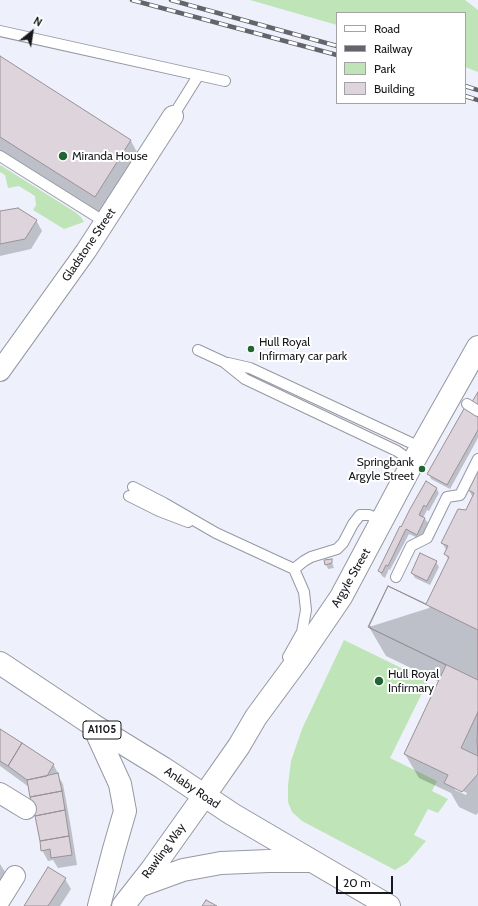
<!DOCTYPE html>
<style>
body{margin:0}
#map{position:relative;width:478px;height:906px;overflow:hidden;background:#eef1fc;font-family:Cabin,sans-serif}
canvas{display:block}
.legend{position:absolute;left:336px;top:12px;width:130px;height:92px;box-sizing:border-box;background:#fff;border:1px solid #a3a3a5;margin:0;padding:5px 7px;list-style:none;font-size:12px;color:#18191d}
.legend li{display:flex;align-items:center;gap:8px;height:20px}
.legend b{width:20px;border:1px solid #a3a3a5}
.north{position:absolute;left:12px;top:12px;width:40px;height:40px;-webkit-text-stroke:3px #fff;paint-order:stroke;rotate:30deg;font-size:11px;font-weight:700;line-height:16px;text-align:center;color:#18191d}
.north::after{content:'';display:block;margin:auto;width:14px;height:18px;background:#18191d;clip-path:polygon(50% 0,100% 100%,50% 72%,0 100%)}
.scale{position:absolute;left:336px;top:876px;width:57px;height:18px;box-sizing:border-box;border:2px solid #18191d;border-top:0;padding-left:5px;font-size:12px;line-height:14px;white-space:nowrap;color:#18191d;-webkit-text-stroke:3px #fff;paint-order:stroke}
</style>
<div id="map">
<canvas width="478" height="906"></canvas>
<ul class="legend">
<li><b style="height:5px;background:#fff"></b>Road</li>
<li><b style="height:5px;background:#64656c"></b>Railway</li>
<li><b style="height:11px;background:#bee4b8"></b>Park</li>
<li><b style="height:11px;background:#ded4dc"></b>Building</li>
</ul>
<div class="north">N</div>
<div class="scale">20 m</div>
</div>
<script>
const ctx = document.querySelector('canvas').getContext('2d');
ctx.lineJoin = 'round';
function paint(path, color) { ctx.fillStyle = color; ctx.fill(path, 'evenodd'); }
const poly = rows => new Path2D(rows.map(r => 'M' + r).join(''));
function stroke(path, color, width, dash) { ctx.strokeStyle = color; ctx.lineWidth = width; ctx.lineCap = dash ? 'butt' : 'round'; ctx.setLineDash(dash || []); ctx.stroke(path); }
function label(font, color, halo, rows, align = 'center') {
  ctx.font = font + ' Cabin,sans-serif'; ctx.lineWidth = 4; ctx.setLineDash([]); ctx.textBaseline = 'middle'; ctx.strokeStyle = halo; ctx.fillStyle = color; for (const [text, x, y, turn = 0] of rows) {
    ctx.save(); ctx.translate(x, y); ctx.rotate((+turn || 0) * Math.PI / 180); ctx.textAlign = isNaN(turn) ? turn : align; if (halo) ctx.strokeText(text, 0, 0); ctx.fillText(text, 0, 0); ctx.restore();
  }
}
const green = poly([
 [250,0,465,0,478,10,478,72,465,67,465,13,337,13,337,25],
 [0,165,75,212,81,217,84,222,64,229,33,210,36,205,35,196,19,186,8,188,5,175,0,172],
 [344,640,428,681,390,758,437,781,432,791,448,799,438,813,428,809,414,835,426,841,407,863,395,870,302,821,292,812,288,802,288,785,291,761,302,729]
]);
const shadow = poly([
 [0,57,131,141,144,165,109,221,0,151],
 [0,212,36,220,42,231,31,249,0,256],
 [478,394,478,438,450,489,431,479,429,474,477,414],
 [478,472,478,813,476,815,459,807,451,793,419,778,405,754,440,682,386,656,369,627,429,608,449,560,445,554,447,551,442,543,467,511,473,498,469,490],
 [455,787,467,793,466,795,455,790],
 [436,488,439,493,429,511,427,510,423,518,425,519,428,523,420,539,409,534,390,570,389,569,385,578,382,576,379,571,402,529],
 [331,560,334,568,328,569,326,564],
 [436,562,439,567,430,585,415,578,412,573],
 [0,730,53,764,59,775,58,776,63,784,70,822,77,865,58,868,53,860,48,861,42,850,29,787,0,766],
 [0,864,7,875,0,886],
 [65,879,71,889,60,906,25,906]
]);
const building = poly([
 [0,56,131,140,95,197,0,137,0,56],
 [18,208,37,220,25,239,0,244,0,211,18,208],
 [478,392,478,410,470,405,478,392],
 [465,407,478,414,478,430,447,485,427,474,465,407],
 [478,469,478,774,462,792,444,783,448,775,404,754,446,665,370,628,371,627,369,626,388,586,426,604,449,557,444,554,448,546,441,543,458,509,466,510,474,493,468,490,478,469],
 [426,481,437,488,426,507,424,505,419,515,425,518,417,535,406,529,388,566,386,565,382,573,378,571,400,526,401,527,410,509,426,481],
 [420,553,437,561,427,581,411,573,420,553],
 [332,559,332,563,325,565,324,560,332,559],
 [388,586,478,630,478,680,368,627,388,586],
 [478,712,477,742,478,756,461,748,478,712],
 [0,729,22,743,8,766,0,761,0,729],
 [22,743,54,764,47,776,27,780,8,766,22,743],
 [58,773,62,791,30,797,27,780,58,773],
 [62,791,65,810,35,816,30,797,62,791],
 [65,810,69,836,40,841,35,816,65,810],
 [69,836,72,855,51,858,50,849,41,851,40,841,69,836],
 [48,867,66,878,48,906,24,906,48,867],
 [206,900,217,906,202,906,206,900]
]);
const service = poly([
 [0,31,225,81],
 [173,116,198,76],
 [0,156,105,222],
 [198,350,224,362,245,379,397,451,413,462],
 [228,363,250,368,422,448],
 [467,404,478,411],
 [133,487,164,503,216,533,294,569,304,592,306,610,302,632,288,657],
 [129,496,159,511,188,522],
 [294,569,304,561,311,557,337,549,343,543,353,524,360,515,369,515,382,521],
 [396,577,411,546,427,538,447,497,460,495,478,459]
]);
const minor = poly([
 [0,371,86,251,173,116],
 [0,793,26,809],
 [0,900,15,876]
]);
const tertiary = poly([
 [123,906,152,869,204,796,239,746,256,717,298,660,341,597,413,462,478,347]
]);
const primary = poly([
 [0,663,93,725,163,768,232,814,389,906],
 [93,725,120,784,125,811,114,849,99,906],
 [139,886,183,870,221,863,269,861,312,861]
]);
const rail = poly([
 [132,0,337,55],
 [171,0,337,46],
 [465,86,478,90],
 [465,96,478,100]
]);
const markers = [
 [63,156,5,"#216530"],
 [251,349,4,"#216530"],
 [422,469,4,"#216530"],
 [379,681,5,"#216530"]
];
const shields = [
 [102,730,38]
];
const shieldNames = [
 ["A1105",102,730]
];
const poiNames = [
 ["Miranda House",72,156],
 ["Hull Royal",259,342],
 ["Infirmary car park",259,356],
 ["Springbank",414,462,"right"],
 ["Argyle Street",414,476,"right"],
 ["Hull Royal",388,674],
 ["Infirmary",388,688]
];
const streetNames = [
 ["Gladstone Street",89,245,-56],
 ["Argyle Street",351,578,-60],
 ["Anlaby Road",192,788,34],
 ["Rawling Way",164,851,-54]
];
paint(green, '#bee4b8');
paint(shadow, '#0003');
paint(building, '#ded4dc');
stroke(building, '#9a9198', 1);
stroke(service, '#9698a2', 12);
stroke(minor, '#9698a2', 22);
stroke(tertiary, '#9698a2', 24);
stroke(primary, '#9698a2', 24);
stroke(service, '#fff', 10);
stroke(minor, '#fff', 20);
stroke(tertiary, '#fff', 22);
stroke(primary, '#fff', 22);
stroke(rail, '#64656c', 4.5);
stroke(rail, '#fff', 3, [9]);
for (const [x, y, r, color] of markers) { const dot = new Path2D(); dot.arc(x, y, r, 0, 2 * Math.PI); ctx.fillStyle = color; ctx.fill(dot); stroke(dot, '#fff', 1.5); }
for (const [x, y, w] of shields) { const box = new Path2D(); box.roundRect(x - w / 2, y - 9, w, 18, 3); ctx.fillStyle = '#fff'; ctx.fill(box); stroke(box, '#18191d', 1); }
label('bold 11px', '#18191d', null, shieldNames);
label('12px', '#18191d', '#fff', poiNames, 'left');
label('12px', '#18191d', '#fff', streetNames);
</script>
